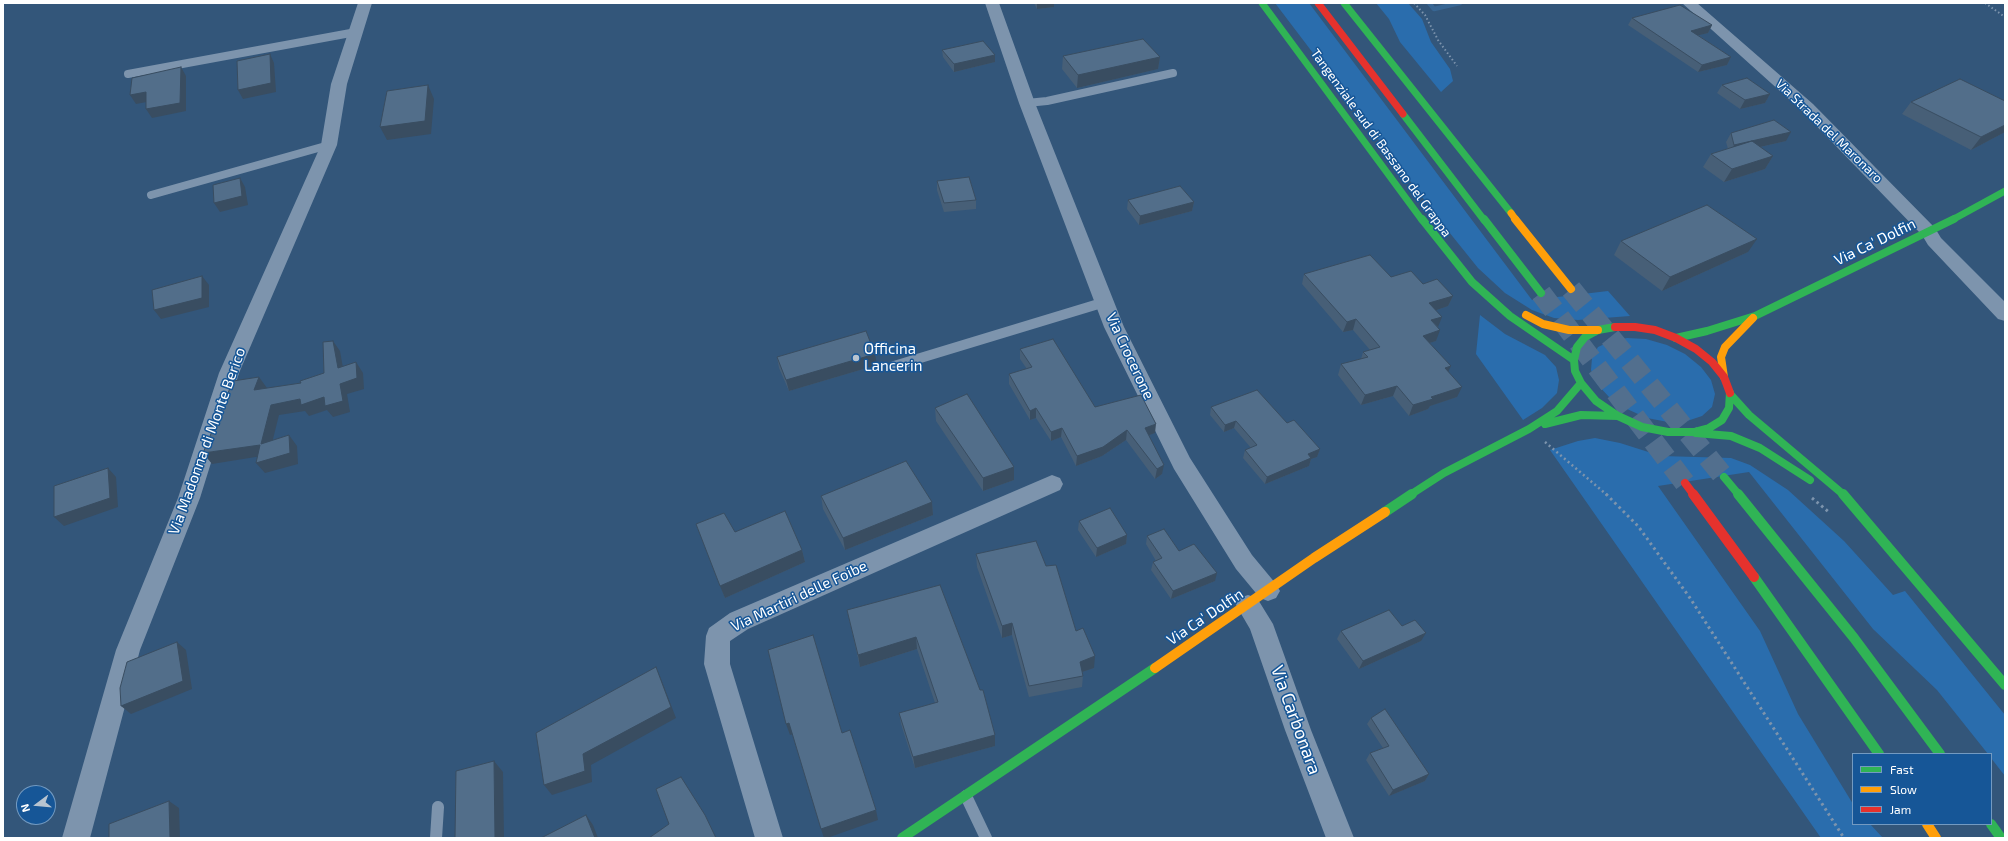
<!DOCTYPE html>
<style>
body{margin:0}
#map{position:relative;width:2008px;height:841px;overflow:hidden;background:#33567a;font-family:"Exo 2",sans-serif}
canvas{display:block}
.frame{position:absolute;inset:0;border:4px solid #fff;pointer-events:none}
.legend{position:absolute;left:1852px;top:753px;width:140px;height:72px;box-sizing:border-box;background:#165697;border:1px solid #739ac1;margin:0;padding:5px 7px;list-style:none;font-size:12px;color:#fff}
.legend li{display:flex;align-items:center;gap:8px;height:20px}
.legend b{width:20px;border:1px solid #739ac1}
.north{position:absolute;left:16px;top:785px;width:40px;height:40px;box-sizing:border-box;background:#165697;border:1px solid #739ac1;border-radius:50%;rotate:254deg;font-size:11px;font-weight:700;line-height:16px;text-align:center;color:#fff}
.north::after{content:'';display:block;margin:auto;width:14px;height:18px;background:#b8c4d0;clip-path:polygon(50% 0,100% 100%,50% 72%,0 100%)}
</style>
<div id="map">
<canvas width="2008" height="841"></canvas>
<div class="frame"></div>
<ul class="legend">
<li><b style="height:5px;background:#30b455"></b>Fast</li>
<li><b style="height:5px;background:#ff9f0a"></b>Slow</li>
<li><b style="height:5px;background:#e5322d"></b>Jam</li>
</ul>
<div class="north">N</div>
</div>
<script>
const ctx = document.querySelector('canvas').getContext('2d');
ctx.lineJoin = 'round';
function paint(path, color) { ctx.fillStyle = color; ctx.fill(path, 'evenodd'); }
const poly = rows => new Path2D(rows.map(r => 'M' + r).join(''));
function stroke(path, color, width, dash) { ctx.strokeStyle = color; ctx.lineWidth = width; ctx.lineCap = dash ? 'butt' : 'round'; ctx.setLineDash(dash || []); ctx.stroke(path); }
function label(font, color, halo, rows, align = 'center') {
  ctx.font = font + ' "Exo 2",sans-serif'; ctx.lineWidth = 3; ctx.setLineDash([]); ctx.textBaseline = 'middle'; ctx.strokeStyle = halo; ctx.fillStyle = color; for (const [text, x, y, turn = 0] of rows) {
    ctx.save(); ctx.translate(x, y); ctx.rotate((+turn || 0) * Math.PI / 180); ctx.textAlign = isNaN(turn) ? turn : align; if (halo) ctx.strokeText(text, 0, 0); ctx.fillText(text, 0, 0); ctx.restore();
  }
}
const green = poly([
 [1275,3,1309,3,1532,300,1608,291,1630,316,1578,320,1554,318,1532,310,1505,293,1478,268,1445,227],
 [1376,3,1408,3,1422,19,1431,42,1450,69,1453,81,1441,92,1400,42,1389,19],
 [1480,315,1505,334,1545,355,1556,367,1559,380,1557,393,1542,408,1523,420,1476,354],
 [1627,338,1646,339,1667,345,1685,354,1701,367,1711,380,1715,394,1712,407,1702,416,1687,421,1668,422,1647,418,1627,409,1610,398,1597,384,1591,370,1592,358,1598,347,1611,341],
 [1595,438,1620,443,1661,456,1731,458,1750,465,1788,490,1844,541,1893,595,1905,591,2005,715,2005,776,1991,758,1991,754,1988,754,1937,690,1873,629,1749,472,1658,486,1760,631,1798,714,1853,804,1853,824,1870,824,1883,838,1821,838,1550,450,1578,441]
]);
const stream = poly([
 [1429,3,1434,9,1460,3]
]);
const highwayTunnel = poly([
 [1571,289,1724,477],
 [1541,293,1685,483]
]);
const pathFar2 = poly([
 [1414,3,1425,15,1438,40,1457,66],
 [1985,3,2005,17]
]);
const pathFar1 = poly([
 [1545,442,1607,495]
]);
const path = poly([
 [1606,494,1638,526,1690,598,1844,838],
 [1812,498,1830,513]
]);
const laneFar2 = poly([
 [128,74,356,32],
 [1027,103,1047,101,1173,73],
 [151,195,329,145]
]);
const laneFar1 = poly([
 [894,366,1105,302]
]);
const lane = poly([
 [966,796,986,838],
 [436,838,438,807]
]);
const street = poly([
 [358,3,372,3,347,84,337,145,239,373,200,498,140,650,90,838,62,838,116,650,178,498,219,373,321,145,331,84,358,3],
 [985,3,999,3,1035,103,1124,327,1190,458,1252,555,1276,584,1280,591,1276,598,1268,601,1260,598,1236,569,1174,469,1104,327,1019,103,985,3],
 [1682,3,1697,3,1813,104,1935,228,1941,238,2005,302,2005,321,1998,319,1928,245,1922,235,1801,110,1682,3],
 [1052,475,1060,478,1063,484,1060,490,748,629,730,641,730,664,783,838,755,838,704,664,706,636,709,628,730,613,1052,475],
 [1248,595,1257,598,1273,624,1311,730,1354,838,1326,838,1285,730,1250,629,1236,605,1239,598,1248,595]
]);
const fastFar2 = poly([
 [1262,3,1422,220],
 [1344,3,1511,213],
 [1403,114,1484,220],
 [1952,220,2005,191]
]);
const fastFar1 = poly([
 [1422,219,1472,282,1510,316,1574,360],
 [1484,219,1541,293],
 [1615,327,1598,330,1585,337,1577,347,1574,360,1575,371,1581,383,1596,401,1618,416,1642,427,1668,432,1694,432,1709,428,1722,420,1729,408,1730,393],
 [1676,338,1707,331,1755,316,1954,219],
 [1730,394,1749,415,1844,495],
 [1545,424,1581,415,1618,416],
 [1696,433,1731,436,1760,448,1810,480],
 [1724,477,1739,495],
 [1410,495,1444,473,1529,429,1557,411,1581,383]
]);
const fast = poly([
 [1738,494,1854,638,1940,754],
 [1843,494,2005,685],
 [1385,512,1412,494],
 [1754,577,1879,754],
 [1991,824,2001,838],
 [902,838,1155,668]
]);
const slowFar2 = poly([
 [1511,213,1516,220]
]);
const slowFar1 = poly([
 [1515,219,1571,289],
 [1526,315,1543,324,1569,330,1598,330],
 [1724,377,1721,357,1725,347,1753,318]
]);
const slow = poly([
 [1155,668,1314,558,1385,512],
 [1927,824,1936,838]
]);
const jamFar2 = poly([
 [1318,3,1403,114]
]);
const jamFar1 = poly([
 [1615,327,1635,327,1655,330,1676,338,1696,349,1712,362,1724,377,1730,393],
 [1685,483,1694,495]
]);
const jam = poly([
 [1693,494,1754,577]
]);
const wall = poly([
 [1034,3,1054,3,1054,7,1037,9],
 [1632,18,1712,25,1708,33,1698,35,1731,57,1727,65,1698,72,1628,25],
 [942,50,995,62,954,72,943,57],
 [1063,56,1160,57,1158,69,1077,88,1062,69],
 [1722,85,1770,94,1765,103,1740,109,1717,93],
 [2005,101,2005,132,1971,150,1902,114,1911,102],
 [1731,133,1786,141,1760,147,1773,156,1765,169,1724,182,1703,167,1711,154,1728,149,1726,142],
 [937,181,976,200,976,209,944,212,937,190],
 [1128,200,1194,202,1192,211,1139,225,1127,209],
 [1621,241,1748,252,1662,291,1614,255],
 [1304,274,1391,277,1423,284,1453,296,1448,306,1436,310,1438,327,1436,341,1429,343,1448,371,1457,397,1430,406,1428,409,1409,416,1393,396,1361,405,1338,375,1341,364,1361,359,1363,352,1370,350,1353,330,1343,332,1302,284],
 [1020,349,1095,407,1155,433,1149,435,1162,474,1155,479,1126,440,1102,456,1076,466,1061,437,1051,441,1036,418,1030,420,1009,384,1009,374,1027,369,1020,359],
 [777,357,877,365,789,391,779,368],
 [1211,407,1287,423,1320,449,1317,457,1311,459,1309,466,1265,484,1243,458,1245,450,1251,448,1234,428,1224,432,1210,415],
 [935,408,1014,480,983,491,936,421],
 [821,496,932,502,933,515,845,550,823,509],
 [1079,521,1127,535,1126,544,1096,557,1078,530],
 [696,524,735,532,802,550,805,562,725,598],
 [1147,536,1179,551,1215,581,1171,599,1151,570,1153,562,1156,561,1146,544],
 [976,554,1046,566,1094,668,1082,672,1083,676,1082,687,1029,697,1012,635,1002,638,977,567],
 [940,585,995,746,915,768,901,724,899,713,935,703,917,649,860,667,847,610],
 [1402,626,1421,641,1359,669,1337,639,1341,631],
 [1371,718,1429,774,1425,781,1389,796,1366,760,1370,753,1383,748,1367,724]
]);
const shadedWall = poly([
 [1037,3,1054,3,1054,7,1037,9],
 [1712,25,1708,33,1687,38,1691,31],
 [270,54,274,63,276,92,243,99,238,90],
 [995,55,995,62,954,72,954,64],
 [1160,57,1158,69,1077,88,1078,75],
 [1731,57,1727,65,1698,72,1702,65],
 [181,67,186,76,186,111,152,118,146,109],
 [428,85,434,99,431,134,387,140,380,127],
 [146,92,152,101,136,104,130,95],
 [1770,94,1765,103,1740,109,1745,100],
 [2005,125,2005,132,1971,150,1981,137],
 [1791,132,1786,141,1729,154,1734,145],
 [1773,156,1765,169,1724,182,1732,169],
 [240,178,245,187,248,205,220,212,214,203],
 [1194,202,1192,211,1139,225,1140,216],
 [1757,239,1748,252,1662,291,1670,277],
 [202,276,209,285,209,307,161,319,154,310],
 [1453,296,1448,306,1425,314,1429,303],
 [1442,317,1438,327,1431,320],
 [1356,319,1353,330,1343,332,1347,322],
 [1440,330,1436,341,1419,346,1423,336],
 [333,341,340,351,345,379,338,368],
 [875,354,877,365,789,391,786,380],
 [356,362,363,373,364,389,347,394,350,412,333,417,327,410,309,416,305,411,279,415,269,455,261,444,271,405,300,399,324,397,340,384],
 [1451,366,1446,376,1445,368],
 [259,377,267,388,262,401,254,390],
 [1397,386,1393,396,1361,405,1365,395],
 [1462,387,1457,397,1430,406,1428,409,1409,416,1413,405,1431,397],
 [1036,408,1036,418,1030,420,1030,411],
 [1236,421,1234,428,1224,432,1225,425],
 [1156,424,1155,433,1144,437,1145,428],
 [1062,428,1061,437,1051,441,1051,432],
 [1127,430,1126,440,1102,456,1076,466,1077,456],
 [289,435,297,446,298,464,265,473,256,463],
 [260,445,268,455,212,464,203,453],
 [1320,449,1317,457,1311,459,1309,466,1265,484,1267,477,1308,454],
 [1164,465,1162,474,1155,479,1157,469],
 [1014,467,1014,480,983,491,983,478],
 [108,468,116,477,118,507,64,526,54,517],
 [932,502,933,515,845,550,843,538],
 [1127,535,1126,544,1096,557,1097,548],
 [802,550,805,562,725,598,720,586],
 [1217,573,1215,581,1171,599,1173,591],
 [1012,623,1012,635,1002,638,1002,626],
 [1426,633,1421,641,1359,669,1363,661],
 [916,637,917,649,860,667,858,655],
 [177,642,186,650,192,689,131,714,121,706],
 [1095,656,1094,668,1079,673,1080,662],
 [656,667,661,679,676,718,591,765,592,782,552,795,544,785,583,754],
 [789,723,793,734,790,735,786,724],
 [995,735,995,746,915,768,913,757],
 [494,761,503,772,504,838,495,838],
 [1429,774,1425,781,1389,796,1393,790],
 [169,801,179,808,180,838,170,838],
 [876,810,878,820,827,838,824,838,821,829],
 [586,815,593,825,598,838,595,838]
]);
const building = poly([
 [1680,5,1712,25,1691,31,1731,57,1702,65,1632,18,1680,5],
 [1143,39,1160,57,1078,75,1063,56,1143,39],
 [983,41,995,55,954,64,942,50,983,41],
 [270,54,271,83,238,90,237,61,270,54],
 [181,67,180,103,146,109,146,92,130,95,132,78,181,67],
 [1747,78,1770,94,1745,100,1722,85,1747,78],
 [1960,79,2005,101,2005,125,1981,137,1911,102,1960,79],
 [428,85,425,121,380,127,387,91,428,85],
 [1774,120,1791,132,1734,145,1731,133,1774,120],
 [1752,141,1773,156,1732,169,1711,154,1752,141],
 [969,177,976,200,944,203,937,181,969,177],
 [240,178,242,196,214,203,213,185,240,178],
 [1180,186,1194,202,1140,216,1128,200,1180,186],
 [1707,205,1757,239,1670,277,1621,241,1707,205],
 [1370,255,1391,277,1411,271,1423,284,1437,279,1453,296,1429,303,1442,317,1431,320,1440,330,1423,336,1451,366,1445,368,1462,387,1431,397,1433,399,1413,405,1397,386,1365,395,1341,364,1368,357,1363,352,1380,347,1356,319,1347,322,1304,274,1370,255],
 [202,276,202,298,154,310,152,290,202,276],
 [866,331,875,354,786,380,777,357,866,331],
 [1053,339,1095,407,1141,395,1156,424,1145,428,1164,465,1157,469,1127,430,1103,447,1077,456,1062,428,1051,432,1036,408,1030,411,1009,374,1032,367,1020,349,1053,339],
 [333,341,338,368,356,362,357,378,340,384,343,401,325,406,324,397,301,405,300,399,271,405,261,444,289,435,290,453,256,463,260,445,203,453,233,381,259,377,254,390,301,383,300,381,324,373,323,342,333,341],
 [1257,390,1287,423,1294,420,1320,449,1308,454,1311,458,1267,477,1245,450,1257,445,1236,421,1225,425,1211,407,1257,390],
 [967,394,1014,467,983,478,935,408,967,394],
 [906,461,932,502,843,538,821,496,906,461],
 [108,468,110,498,54,517,54,486,108,468],
 [1110,508,1127,535,1097,548,1079,521,1110,508],
 [785,511,802,550,720,586,696,524,724,513,735,532,785,511],
 [1164,529,1179,551,1194,544,1217,573,1173,591,1153,562,1162,558,1147,536,1164,529],
 [1036,541,1046,566,1056,565,1076,631,1083,628,1095,656,1080,662,1083,676,1029,686,1012,623,1002,626,976,554,1036,541],
 [940,585,980,690,983,690,995,735,913,757,899,713,938,702,916,637,858,655,847,610,940,585],
 [1389,610,1402,626,1415,620,1426,633,1363,661,1341,631,1389,610],
 [813,635,842,733,850,730,876,810,821,829,789,723,786,724,768,650,813,635],
 [177,642,183,681,121,706,120,688,127,662,177,642],
 [656,667,671,707,583,754,585,771,544,785,536,733,656,667],
 [1385,709,1429,774,1393,790,1370,753,1389,746,1371,718,1385,709],
 [494,761,495,838,455,838,456,771,494,761],
 [681,777,705,815,716,838,649,838,669,824,656,789,681,777],
 [169,801,170,838,109,838,109,824,169,801],
 [586,815,595,838,541,838,586,815]
]);
const markers = [
 [856,358,4,"#b8c4d0"]
];
const farStreetnames = [
 ["Via Strada del Maronaro",1829,131,44],
 ["Tangenziale sud di Bassano del Grappa",1381,143,54]
];
const streetNames = [
 ["Via Ca' Dolfin",1875,242,-26],
 ["Via Crocerone",1130,356,65],
 ["Via Madonna di Monte Berico",207,441,-70],
 ["Via Martiri delle Foibe",799,596,-25],
 ["Via Ca' Dolfin",1205,617,-34]
];
const poiNames = [
 ["Officina",864,349],
 ["Lancerin",864,366]
];
const nearStreetnames = [
 ["Via Carbonara",1296,720,70]
];
paint(green, '#2a6dad');
stroke(stream, '#386693', 4.5);
stroke(highwayTunnel, '#526f8e', 21, [21, 10]);
stroke(pathFar2, '#7d94ad', 2, [1.5, 2.5]);
stroke(pathFar1, '#7d94ad', 2.5, [2, 3]);
stroke(path, '#7d94ad', 3, [2.5, 3.5]);
stroke(laneFar2, '#7d94ad', 8);
stroke(laneFar1, '#7d94ad', 10);
stroke(lane, '#7d94ad', 12);
paint(street, '#7d94ad');
stroke(fastFar2, '#30b455', 7);
stroke(fastFar1, '#30b455', 8);
stroke(fast, '#30b455', 10);
stroke(slowFar2, '#ff9f0a', 7);
stroke(slowFar1, '#ff9f0a', 8);
stroke(slow, '#ff9f0a', 10);
stroke(jamFar2, '#e5322d', 7);
stroke(jamFar1, '#e5322d', 8);
stroke(jam, '#e5322d', 10);
paint(wall, '#475f77');
paint(shadedWall, '#394d61');
paint(building, '#526e8a');
stroke(building, '#394d61', 1);
for (const [x, y, r, color] of markers) { const dot = new Path2D(); dot.arc(x, y, r, 0, 2 * Math.PI); ctx.fillStyle = color; ctx.fill(dot); stroke(dot, '#165697', 1.5); }
label('13px', '#fff', '#165697', farStreetnames);
label('15px', '#fff', '#165697', streetNames);
label('15px', '#fff', '#165697', poiNames, 'left');
label('18px', '#fff', '#165697', nearStreetnames);
</script>
